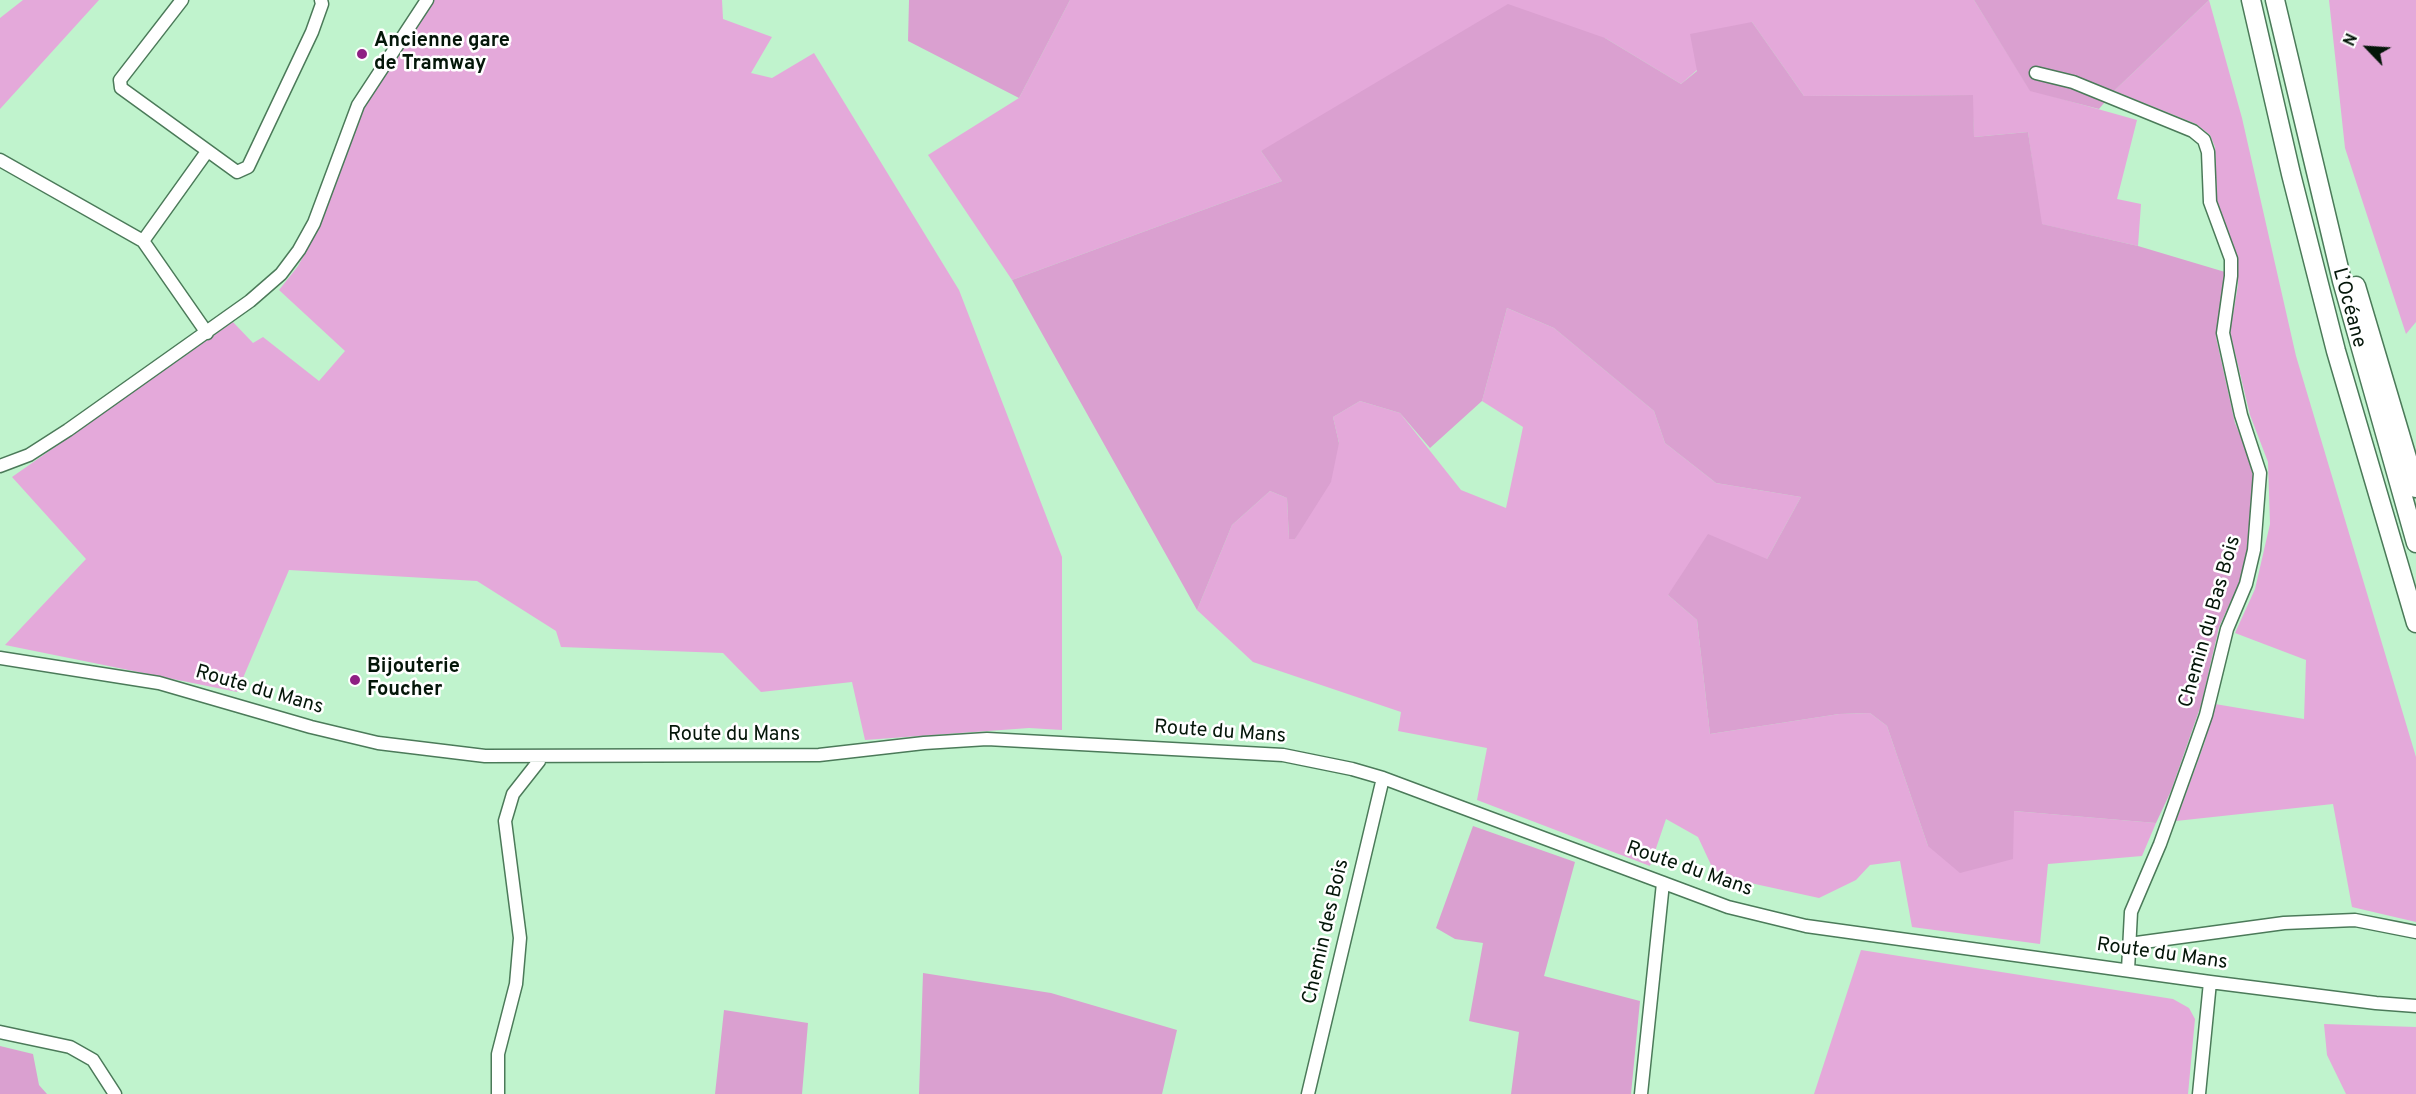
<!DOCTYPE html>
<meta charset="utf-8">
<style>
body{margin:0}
#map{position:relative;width:2416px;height:1094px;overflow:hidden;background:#c0f3cd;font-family:Overpass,sans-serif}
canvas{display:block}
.north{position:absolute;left:2338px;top:18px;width:60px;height:60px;-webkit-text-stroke:4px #fff;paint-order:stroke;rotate:295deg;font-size:16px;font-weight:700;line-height:24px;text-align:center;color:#041609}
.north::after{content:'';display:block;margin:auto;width:21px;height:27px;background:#041609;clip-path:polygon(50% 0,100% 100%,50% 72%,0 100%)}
</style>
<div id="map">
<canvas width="2416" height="1094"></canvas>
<div class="north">N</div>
</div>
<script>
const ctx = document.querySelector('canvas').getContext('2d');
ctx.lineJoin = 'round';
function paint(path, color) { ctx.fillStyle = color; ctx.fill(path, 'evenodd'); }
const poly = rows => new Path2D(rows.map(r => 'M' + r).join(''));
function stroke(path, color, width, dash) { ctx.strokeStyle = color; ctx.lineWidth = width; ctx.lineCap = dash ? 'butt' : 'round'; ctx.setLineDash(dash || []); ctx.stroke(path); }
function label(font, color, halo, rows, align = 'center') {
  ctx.font = font + ' Overpass,sans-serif'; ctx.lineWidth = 5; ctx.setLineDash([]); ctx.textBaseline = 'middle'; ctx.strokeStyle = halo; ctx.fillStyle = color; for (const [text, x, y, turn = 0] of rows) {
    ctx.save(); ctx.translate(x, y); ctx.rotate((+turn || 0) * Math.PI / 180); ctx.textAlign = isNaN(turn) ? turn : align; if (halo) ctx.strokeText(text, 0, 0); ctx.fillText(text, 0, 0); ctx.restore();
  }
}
const green = poly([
 [23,0,99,0,0,109,0,18],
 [434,0,722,0,723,19,772,37,751,73,772,78,814,53,959,290,1062,557,1062,730,1029,728,865,740,852,682,761,692,723,653,561,647,556,631,477,581,289,570,237,692,5,645,86,559,12,477,233,322,253,343,263,337,319,381,345,351,279,290,298,266,314,237,362,108],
 [1070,0,1974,0,2030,90,2137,120,2117,199,2141,204,2138,246,2041,224,2028,132,1974,137,1972,95,1804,96,1752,22,1681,84,1605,38,1261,151,1282,181,1012,280,928,155,1019,98],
 [2209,0,2242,118,2296,356,2416,757,2416,922,2352,907,2333,804,2176,821,2204,744,2215,704,2304,719,2306,660,2235,633,2255,589,2270,524,2268,462,2250,415,2230,332,2238,285,2238,258,2217,203,2215,147,2210,135,2196,124,2114,91],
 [2329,0,2416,0,2416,322,2406,334,2345,148],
 [1507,308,1554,328,1654,411,1665,443,1716,483,1801,497,1767,559,1668,595,1697,620,1710,734,1839,714,1870,713,1887,726,1928,846,2014,811,2156,823,2142,856,2048,864,2040,944,1912,927,1900,861,1870,865,1856,880,1819,898,1723,877,1712,867,1698,837,1666,819,1650,866,1477,800,1487,748,1398,731,1401,712,1253,662,1197,610,1232,525,1270,491,1287,498,1289,538,1295,539,1339,443,1333,417,1360,401,1400,413,1461,490,1506,508,1523,427,1482,401],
 [1861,950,2173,999,2189,1008,2195,1019,2188,1094,1814,1094],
 [2324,1024,2416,1027,2416,1094,2346,1094,2327,1055]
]);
const forest = poly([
 [909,0,1070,0,1019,98,908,41],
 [1974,0,2209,0,2114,91,2099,109,2030,91],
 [1508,4,1605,38,1681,84,1697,71,1690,34,1752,22,1804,96,1973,95,1974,137,2028,132,2042,224,2138,246,2225,272,2216,337,2235,423,2246,449,2253,476,2253,510,2248,550,2240,581,2219,627,2201,705,2171,791,2156,823,2014,811,2013,859,1960,873,1928,846,1887,726,1870,713,1839,714,1710,734,1697,620,1668,595,1708,534,1767,559,1801,497,1716,483,1665,443,1654,411,1554,328,1507,308,1482,401,1430,448,1400,413,1360,401,1333,417,1339,443,1331,482,1295,539,1289,539,1287,498,1270,491,1232,525,1197,610,1012,280,1282,181,1261,151],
 [1473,826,1575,862,1544,976,1640,1001,1631,1094,1511,1094,1519,1032,1469,1021,1483,943,1455,939,1436,928],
 [923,973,1051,993,1177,1030,1162,1094,919,1094],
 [724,1010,808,1023,802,1094,715,1094],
 [0,1046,33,1054,39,1085,47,1094,0,1094]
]);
const minor = poly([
 [182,0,120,80,121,88,237,172,248,167,312,32,322,4,321,0],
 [2036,73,2073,82,2193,131,2204,140,2208,152,2210,202,2231,259,2231,276,2223,333,2241,415,2260,473,2254,550,2246,584,2227,629,2206,715,2192,755,2160,844,2131,912,2128,970],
 [0,160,143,241,207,333],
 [143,241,206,153],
 [0,466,29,455,68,430,250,301,281,274,299,250,314,223,358,105,427,0],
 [0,658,159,683,311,727,378,743,485,756,819,755,924,743,987,739,1283,755,1352,769,1383,778,1728,907,1806,926,2210,982,2376,1003,2416,1006],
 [2129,944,2284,923,2355,920,2416,932],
 [0,1032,70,1047,93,1060,115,1094],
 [498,1094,498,1054,516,984,520,938,505,821,513,794,539,761,540,756],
 [1308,1094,1383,778],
 [1641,1094,1663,883],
 [2199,1094,2210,982]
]);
const highway = poly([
 [2251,0,2291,174,2336,351,2416,623],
 [2275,0,2342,281,2416,543],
 [2356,286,2416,488]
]);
const markers = [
 [362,54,6,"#8e2083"],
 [355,680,6,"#8e2083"]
];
const poiNames = [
 ["Ancienne gare",374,42],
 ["de Tramway",374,65],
 ["Bijouterie",367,668],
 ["Foucher",367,691]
];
const streetNames = [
 ["L’Océane",2348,308,75],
 ["Chemin du Bas Bois",2211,622,-74],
 ["Route du Mans",259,691,16],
 ["Route du Mans",1220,733,4],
 ["Route du Mans",734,736],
 ["Route du Mans",1689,870,19],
 ["Chemin des Bois",1327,932,-77],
 ["Route du Mans",2162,955,8]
];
paint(green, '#e4a9da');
paint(forest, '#daa0d0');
stroke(minor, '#4b7a59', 15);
stroke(highway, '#4b7a59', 21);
stroke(minor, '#fff', 12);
stroke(highway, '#fff', 18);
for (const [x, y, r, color] of markers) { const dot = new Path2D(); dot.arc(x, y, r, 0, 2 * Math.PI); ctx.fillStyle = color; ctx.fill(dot); stroke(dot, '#fff', 2); }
label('bold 20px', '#041609', '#fff', poiNames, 'left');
label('20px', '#041609', '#fff', streetNames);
</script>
